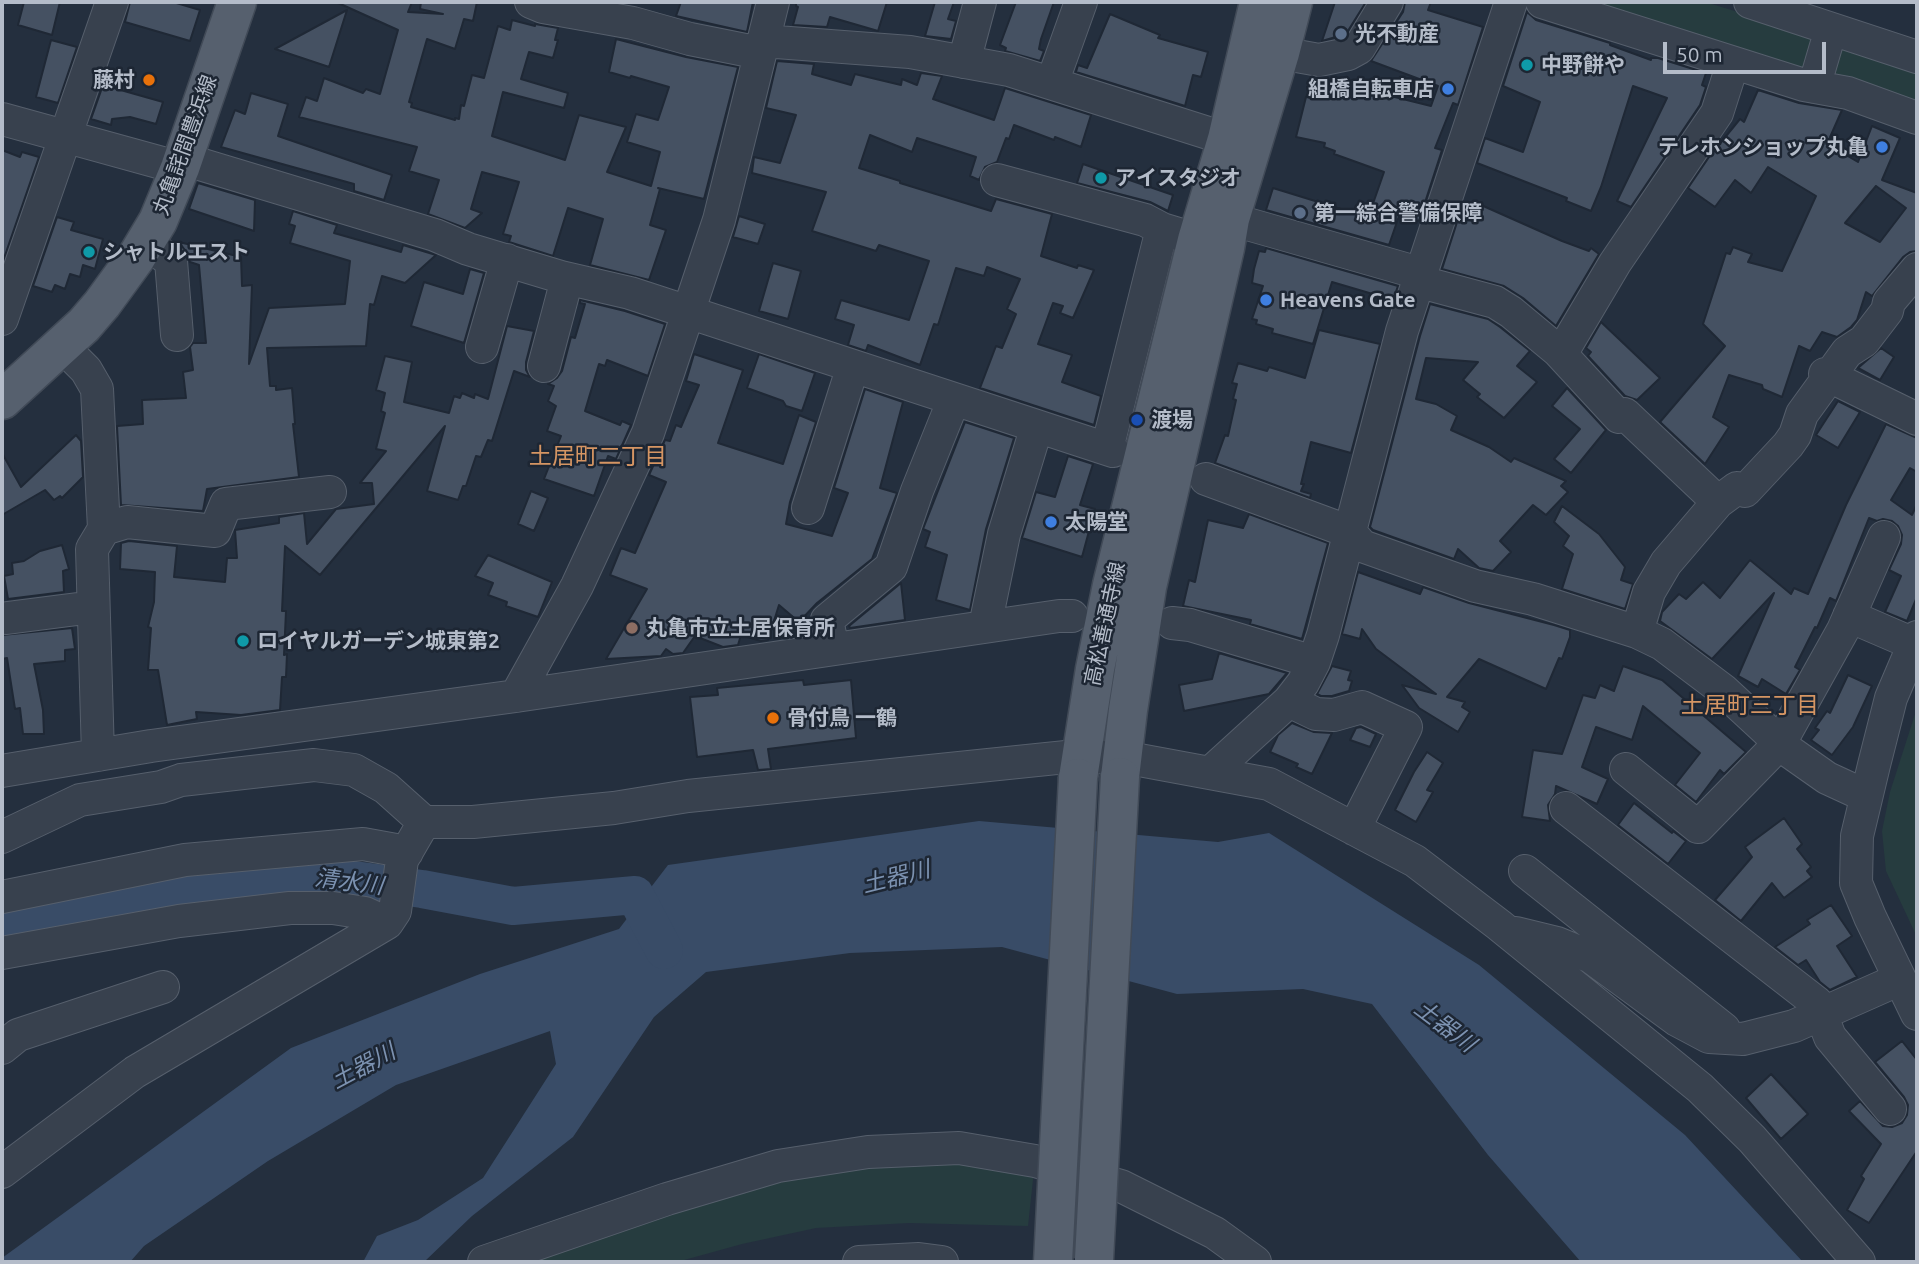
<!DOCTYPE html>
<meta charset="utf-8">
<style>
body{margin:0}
#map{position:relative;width:1919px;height:1264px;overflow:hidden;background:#242f3e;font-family:Ubuntu,sans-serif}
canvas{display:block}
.frame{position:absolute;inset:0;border:4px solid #b4bcc9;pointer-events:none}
.scale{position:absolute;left:1663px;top:42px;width:163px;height:32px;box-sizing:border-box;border:4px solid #b4bcc9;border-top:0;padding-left:9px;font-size:21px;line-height:24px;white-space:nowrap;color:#b4bcc9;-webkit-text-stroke:5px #1d2633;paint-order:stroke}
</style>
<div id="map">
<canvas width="1919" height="1264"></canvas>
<div class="frame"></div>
<div class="scale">50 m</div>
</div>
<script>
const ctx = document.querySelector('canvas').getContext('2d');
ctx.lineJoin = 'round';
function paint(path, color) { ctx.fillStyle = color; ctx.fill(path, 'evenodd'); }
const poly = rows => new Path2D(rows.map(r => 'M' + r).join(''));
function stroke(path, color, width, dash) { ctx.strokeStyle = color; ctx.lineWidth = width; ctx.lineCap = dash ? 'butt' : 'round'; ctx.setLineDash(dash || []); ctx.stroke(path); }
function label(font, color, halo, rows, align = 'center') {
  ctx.font = font + ' Ubuntu,"Noto Sans JP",sans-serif'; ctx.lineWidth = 5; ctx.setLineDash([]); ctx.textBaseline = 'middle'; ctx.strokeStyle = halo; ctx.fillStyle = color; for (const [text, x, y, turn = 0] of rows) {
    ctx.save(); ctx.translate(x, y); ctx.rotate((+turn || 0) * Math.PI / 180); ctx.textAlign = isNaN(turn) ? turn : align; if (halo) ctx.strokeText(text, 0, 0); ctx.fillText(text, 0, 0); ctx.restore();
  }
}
const green = poly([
 [1572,2,1705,2,1853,47,1917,69,1917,108],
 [1917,708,1917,937,1886,871,1882,831,1890,792],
 [1035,1161,1028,1226,909,1223,816,1228,742,1244,677,1262,484,1262,778,1166]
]);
const water = poly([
 [979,821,1218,842,1269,833,1479,965,1685,1135,1803,1262,1581,1262,1488,1155,1372,1004,1303,989,1177,994,1002,947,850,953,706,972,654,1017,573,1137,472,1216,424,1262,363,1262,377,1236,418,1220,483,1178,556,1064,550,1031,396,1085,268,1161,144,1246,130,1262,2,1262,2,1258,291,1048,480,974,619,929,668,865]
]);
const river = poly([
 [2,927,276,877,324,876,422,889,513,906,635,895,664,950]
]);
const building = poly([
 [24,2,60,2,52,35,18,25,24,2],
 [130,2,173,2,200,10,190,41,125,22,130,2],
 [336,2,412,2,408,12,443,14,420,9,421,2,477,2,473,21,464,19,455,49,427,39,409,102,412,103,411,107,455,120,455,118,459,119,461,105,464,106,472,75,484,78,498,26,510,30,512,20,535,26,535,24,558,28,555,40,558,40,553,58,529,52,521,79,568,93,564,108,503,92,492,136,565,160,579,115,626,127,607,172,651,186,660,152,627,142,636,114,658,120,669,87,631,76,630,78,609,72,616,39,686,57,738,67,704,199,658,188,660,189,650,225,666,230,649,280,590,265,603,219,568,208,553,256,509,242,511,236,503,234,519,182,482,172,471,209,482,213,465,228,428,214,439,180,409,171,417,147,299,117,306,97,317,101,324,78,363,93,366,89,380,94,398,30,336,2],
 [681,2,753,2,747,32,676,16,681,2],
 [796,2,887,2,878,31,830,17,827,27,793,25,798,7,796,6,796,2],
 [935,2,954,2,948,19,956,21,951,39,925,36,935,2],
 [1016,2,1054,2,1041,39,1039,49,1044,51,1040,61,1005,51,1006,48,1000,45,1016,2],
 [1335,2,1366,2,1346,34,1322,41,1335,2],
 [1405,2,1431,2,1428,10,1483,27,1458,105,1453,103,1435,148,1442,150,1419,221,1399,216,1389,245,1266,210,1273,188,1354,213,1354,211,1369,215,1384,172,1334,154,1335,151,1324,147,1325,143,1296,137,1306,97,1312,98,1318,78,1431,106,1438,86,1371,61,1403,12,1405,2],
 [347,10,329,67,275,49,347,10],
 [1527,12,1536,20,1610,43,1610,45,1651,60,1651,58,1658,58,1706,73,1702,85,1706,87,1700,105,1631,207,1617,201,1667,98,1633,86,1601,187,1591,211,1566,201,1567,198,1477,163,1485,138,1523,152,1540,102,1503,86,1527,12],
 [1110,14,1160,35,1158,38,1208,52,1201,77,1193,75,1185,106,1076,72,1078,65,1087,68,1110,14],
 [51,40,77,47,58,103,36,97,51,40],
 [777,61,814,64,812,74,851,85,855,74,901,85,902,79,917,85,921,73,942,76,933,99,994,120,1005,88,1091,115,1081,147,1055,137,1054,140,1014,125,1009,139,1006,138,997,162,985,167,979,180,970,176,976,157,917,138,912,152,870,135,859,168,900,181,900,183,991,211,996,199,1052,214,1041,256,1077,268,1078,265,1094,270,1073,318,1060,313,1063,306,1053,303,1038,344,1072,355,1062,382,1101,396,1094,425,980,388,996,346,1002,348,1016,314,1007,309,1020,279,987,267,984,276,956,268,938,325,934,324,920,365,868,345,866,351,848,345,854,325,835,319,841,300,909,320,929,261,879,245,876,251,812,231,826,192,752,173,754,157,780,163,796,115,766,108,777,61],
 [103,85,163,102,156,124,130,117,112,119,111,125,91,119,103,85],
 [1758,90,1799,103,1842,110,1827,144,1858,162,1872,126,1900,138,1882,180,1917,193,1917,251,1910,252,1903,257,1872,296,1866,292,1857,320,1851,327,1837,337,1822,332,1810,351,1799,346,1782,397,1763,389,1762,385,1729,375,1713,417,1729,427,1705,464,1660,422,1725,346,1703,324,1726,253,1730,254,1733,247,1752,254,1748,262,1782,271,1816,196,1768,167,1751,193,1735,180,1715,207,1688,188,1709,157,1740,119,1744,122,1758,90],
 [1876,186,1906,208,1880,242,1845,223,1876,186],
 [251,93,288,104,278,136,392,175,384,200,354,191,354,184,221,147,235,110,245,114,251,93],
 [2,150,20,157,22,152,39,157,2,264,2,150],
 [1083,164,1173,195,1168,211,1150,202,1077,183,1083,164],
 [198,183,255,200,254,231,189,209,198,183],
 [1481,205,1562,241,1589,251,1591,248,1599,254,1556,326,1523,298,1504,286,1442,269,1459,216,1473,221,1481,205],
 [293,211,337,225,334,233,401,252,403,245,436,255,405,283,382,276,374,305,370,304,366,346,267,348,270,386,276,386,276,390,292,388,295,424,293,424,299,477,207,489,203,511,121,505,117,426,143,424,142,400,186,398,183,372,193,370,190,347,193,343,206,343,199,265,190,262,187,253,179,242,241,257,242,286,252,285,249,364,269,308,345,304,350,261,290,243,295,226,289,224,293,211],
 [739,216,765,224,758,244,733,237,739,216],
 [57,217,74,222,71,230,103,239,95,269,83,265,80,277,70,274,65,289,55,285,52,292,33,286,57,217],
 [1266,248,1398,286,1393,300,1332,282,1313,344,1272,333,1273,329,1256,324,1257,320,1252,319,1263,286,1252,283,1254,269,1259,251,1265,252,1266,248],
 [773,263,801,271,788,319,759,311,773,263],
 [470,269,484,273,464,343,411,326,424,282,463,294,470,269],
 [580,300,625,311,665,324,648,376,607,360,605,366,599,364,585,411,620,425,622,421,631,425,616,459,608,456,594,496,544,479,561,436,547,431,556,406,548,401,554,386,548,384,557,378,562,371,571,337,575,338,585,304,580,303,580,300],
 [1430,304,1488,319,1500,327,1530,351,1517,366,1537,382,1504,418,1477,397,1480,394,1463,380,1478,362,1426,358,1416,399,1436,404,1457,416,1451,430,1489,447,1511,462,1514,458,1566,481,1561,486,1568,492,1546,515,1533,505,1500,541,1511,552,1493,571,1479,568,1458,549,1454,559,1373,530,1370,527,1420,336,1430,304],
 [1601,322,1660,378,1637,400,1625,396,1588,356,1591,352,1586,348,1601,322],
 [507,326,534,331,526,362,526,370,530,377,514,371,492,441,488,440,481,457,476,456,466,486,463,486,458,500,427,491,445,426,320,575,285,546,282,611,286,611,284,655,287,654,286,677,282,677,280,710,241,715,196,712,197,719,167,725,158,670,148,670,151,628,148,627,154,602,155,572,120,569,121,543,129,541,177,546,174,577,225,582,227,558,237,558,235,530,279,523,279,517,304,513,307,544,336,509,374,504,372,483,360,483,386,451,376,449,385,413,381,411,385,393,376,390,385,356,412,362,404,402,449,413,454,396,460,398,462,393,474,398,475,394,488,399,507,326],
 [1319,330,1380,344,1351,453,1311,442,1301,484,1304,484,1301,491,1311,494,1310,498,1215,463,1225,435,1228,436,1236,400,1233,399,1237,384,1232,383,1238,363,1267,371,1269,367,1305,378,1319,330],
 [1881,348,1894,357,1880,380,1858,368,1881,348],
 [694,354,743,370,718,443,783,464,799,415,816,422,790,502,786,524,832,536,848,493,834,488,865,389,903,402,880,488,897,493,872,559,817,603,799,622,779,605,768,640,761,641,741,635,738,645,723,647,695,636,683,653,673,654,666,649,661,656,606,659,647,589,610,575,621,548,635,553,666,482,649,475,665,440,670,441,676,425,681,427,699,385,686,381,694,354],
 [759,354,815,373,802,411,786,406,783,401,747,388,759,354],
 [1567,388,1606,430,1571,473,1554,459,1580,429,1552,406,1567,388],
 [1838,401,1860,412,1838,448,1816,435,1838,401],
 [965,422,1014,438,986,529,970,610,936,600,947,555,925,547,930,532,923,529,965,422],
 [1886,424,1917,438,1917,472,1910,468,1891,500,1912,515,1917,504,1917,597,1907,621,1885,612,1901,576,1889,570,1901,544,1902,535,1898,526,1892,521,1883,519,1877,521,1869,518,1836,601,1830,598,1817,628,1815,627,1795,667,1800,670,1786,694,1762,679,1758,687,1738,676,1774,593,1712,659,1660,621,1662,612,1679,594,1686,599,1703,582,1720,598,1750,560,1791,594,1794,588,1808,594,1846,505,1886,424],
 [76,435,81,441,83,477,62,498,60,496,54,500,45,490,2,515,2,453,21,487,76,435],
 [1068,456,1093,464,1080,505,1095,509,1082,557,1022,538,1036,492,1055,497,1068,456],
 [531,491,548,498,534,531,518,524,531,491],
 [1562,506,1599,534,1625,567,1621,580,1633,584,1625,609,1562,589,1573,554,1563,546,1569,536,1554,522,1562,506],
 [1249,514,1328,543,1302,639,1250,624,1251,620,1183,606,1189,580,1195,582,1208,520,1243,528,1249,514],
 [62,545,69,569,63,571,64,592,8,599,4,576,13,574,12,563,24,561,40,551,62,545],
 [488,555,552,582,538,617,506,606,507,602,488,595,493,583,475,576,488,555],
 [1358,572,1420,594,1423,587,1469,603,1554,625,1570,630,1570,637,1562,659,1559,658,1546,689,1479,659,1447,697,1465,702,1462,707,1470,712,1458,732,1419,708,1402,685,1436,694,1376,649,1362,629,1360,639,1342,634,1358,572],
 [901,583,905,620,850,628,849,626,901,583],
 [72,628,75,649,65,650,65,661,34,664,43,710,44,734,23,734,20,708,15,709,7,658,2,659,2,635,72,628],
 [1219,653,1287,673,1269,694,1184,711,1179,685,1212,679,1219,653],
 [1332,666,1351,671,1348,680,1352,681,1349,691,1332,696,1321,696,1317,694,1332,666],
 [1623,666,1662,680,1746,752,1724,774,1720,770,1696,802,1675,785,1700,753,1643,706,1632,740,1596,727,1582,767,1608,779,1597,804,1556,786,1555,794,1548,805,1550,821,1522,817,1533,750,1562,754,1583,695,1595,698,1600,685,1614,691,1623,666],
 [1848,675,1872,686,1853,727,1832,755,1811,740,1819,730,1815,728,1827,711,1830,713,1848,675],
 [803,680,804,685,851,680,856,738,768,749,771,769,758,770,753,750,697,757,690,697,718,695,717,688,803,680],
 [1292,723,1314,732,1332,733,1312,774,1296,767,1298,764,1270,752,1278,735,1292,723],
 [1361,727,1376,734,1370,747,1350,740,1356,728,1361,727],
 [1427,752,1443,763,1427,790,1433,792,1416,822,1395,810,1414,772,1427,752],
 [1634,803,1672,833,1673,831,1686,841,1668,864,1618,825,1634,803],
 [1784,818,1802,844,1797,849,1811,867,1807,871,1812,877,1784,898,1772,883,1741,921,1715,900,1752,857,1745,847,1784,818],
 [1831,905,1852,936,1837,946,1857,977,1830,990,1820,982,1806,960,1798,965,1775,947,1810,924,1807,920,1831,905],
 [1902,1041,1917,1060,1917,1151,1869,1223,1847,1210,1864,1179,1861,1176,1881,1144,1849,1111,1860,1101,1883,1126,1892,1127,1902,1123,1907,1115,1908,1105,1904,1097,1875,1062,1902,1041],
 [1771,1074,1808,1114,1781,1139,1746,1098,1771,1074]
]);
const minor = poly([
 [531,2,543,7,633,23,690,39,760,53],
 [1542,2,1804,85,1848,93,1917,118],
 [1750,2,1917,57],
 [763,41,910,52,1009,70,1227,139],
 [1280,53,1319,60,1348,54,1359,48,1387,2],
 [964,62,980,2],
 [1052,83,1081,2],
 [1814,87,1831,29],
 [2,119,180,168],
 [183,159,435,235,468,249,561,277,630,293,1113,451],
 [997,180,1145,220,1162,229],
 [1230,219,1419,273],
 [145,242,171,261,177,335],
 [1417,281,1495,302,1511,312,1558,351,1619,417,1625,414,1718,502],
 [2,319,112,2],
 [61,345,86,370,97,389,104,529,92,549,98,755],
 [482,347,507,260],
 [1561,354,1615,263,1717,113,1733,63],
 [544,366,567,279],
 [1825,374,1917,419],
 [1107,449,1162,229,1218,246],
 [1206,479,1350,532,1362,546,1475,586,1533,599,1637,632,1662,644,1723,690,1790,752,1827,778,1866,796],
 [808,508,853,366],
 [104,529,127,522,215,531,226,504,330,492],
 [1849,616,1914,644],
 [7,618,93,607],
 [1172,623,1190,625,1314,662],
 [985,626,1004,534,1037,426],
 [1637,632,1649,592,1666,563,1718,502,1737,488,1745,491,1788,445,1795,435,1802,414,1847,352,1864,341,1887,311,1889,302,1917,269],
 [1917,637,1891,698,1874,765,1857,836,1856,883,1870,917,1917,1014],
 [833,649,827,620,891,567,917,491,954,399],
 [516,696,577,586,648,433,719,220,773,2],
 [1289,701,1316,714,1334,715,1362,707,1406,727,1354,829],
 [1626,769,1698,827,1780,743,1843,630,1884,537],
 [2,771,151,746,516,696,1059,616,1072,616],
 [1211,772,1289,701,1303,683,1314,662,1323,635,1402,331,1511,2],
 [1566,808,1817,1003,1830,1037,1890,1109],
 [2,837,80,800,161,787,181,780,314,765,354,770,386,788,424,822],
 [1525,871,1724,1029],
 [2,897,185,860,363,844,407,852],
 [1516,933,1557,943,1591,957,1677,1020,1709,1037,1743,1039,1794,1026,1900,979],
 [2,953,179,921,290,908,333,908,365,913,387,923],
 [2,1048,18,1035,163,987],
 [2,1172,135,1072,387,923,395,911,402,860,424,822,473,822,614,808,688,796,1066,757,1123,757,1269,784,1415,861,1499,925,1700,1088,1752,1139,1859,1262],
 [484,1262,667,1199,778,1166,868,1152,959,1148,1035,1161,1121,1186,1215,1233,1255,1262],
 [859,1262,919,1259,942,1262]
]);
const major = poly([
 [2,400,84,325,102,304,137,256,158,221,180,168,237,2],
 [1120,777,1128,710,1147,587,1225,248,1230,219,1280,53,1293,2],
 [1078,778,1095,669,1112,585,1197,240,1227,139,1259,2]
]);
const majorBridge = poly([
 [1094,1259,1120,777],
 [1053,1262,1078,778]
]);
const markers = [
 [1341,34,7,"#5c6f8a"],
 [1527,65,7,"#0f9aa8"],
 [149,80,7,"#e8710a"],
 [1448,89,7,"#3f7fe0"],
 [1882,147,7,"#3f7fe0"],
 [1101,178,7,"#0f9aa8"],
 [1300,213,7,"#5c6f8a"],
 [89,252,7,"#0f9aa8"],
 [1266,300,7,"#3f7fe0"],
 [1137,420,7,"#1a4fb4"],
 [1051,522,7,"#3f7fe0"],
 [632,628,7,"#8d6e63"],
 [243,641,7,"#0f9aa8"],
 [773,718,7,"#e8710a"]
];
const poiNames = [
 ["光不動産",1355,34],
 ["中野餅や",1541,65],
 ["藤村",135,80,"right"],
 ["組橋自転車店",1434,89,"right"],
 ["テレホンショップ丸亀",1868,147,"right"],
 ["アイスタジオ",1115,178],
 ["第一綜合警備保障",1314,213],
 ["シャトルエスト",103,252],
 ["Heavens Gate",1280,300],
 ["渡場",1151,420],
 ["太陽堂",1065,522],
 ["丸亀市立土居保育所",646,628],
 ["ロイヤルガーデン城東第2",257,641],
 ["骨付鳥 一鶴",787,718]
];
const streetNames = [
 ["丸亀詫間豊浜線",185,145,-70],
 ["高松善通寺線",1105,624,-78]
];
const neighbourhoodNames = [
 ["土居町二丁目",598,456],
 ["土居町三丁目",1750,705]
];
const waterNames = [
 ["土器川",896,877,-14],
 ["清水川",349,882,7],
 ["土器川",1445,1026,37],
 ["土器川",363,1066,-28]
];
paint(green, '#263c3f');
paint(water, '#394c67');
stroke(river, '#394c67', 38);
paint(building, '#455162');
stroke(building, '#1f2835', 2);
stroke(minor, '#565f6c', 34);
stroke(major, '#414a57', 41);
stroke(minor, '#38414e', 32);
stroke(major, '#56606e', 38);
stroke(majorBridge, '#414a57', 41, []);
stroke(majorBridge, '#56606e', 38);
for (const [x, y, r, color] of markers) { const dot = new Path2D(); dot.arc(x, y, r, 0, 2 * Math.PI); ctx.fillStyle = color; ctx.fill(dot); stroke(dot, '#1d2633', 2.5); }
label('bold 21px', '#b4bcc9', '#1d2633', poiNames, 'left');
label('21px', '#b4bcc9', '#1d2633', streetNames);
label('23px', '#d59563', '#1d2633', neighbourhoodNames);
label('italic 23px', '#7c92b1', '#1d2633', waterNames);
</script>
